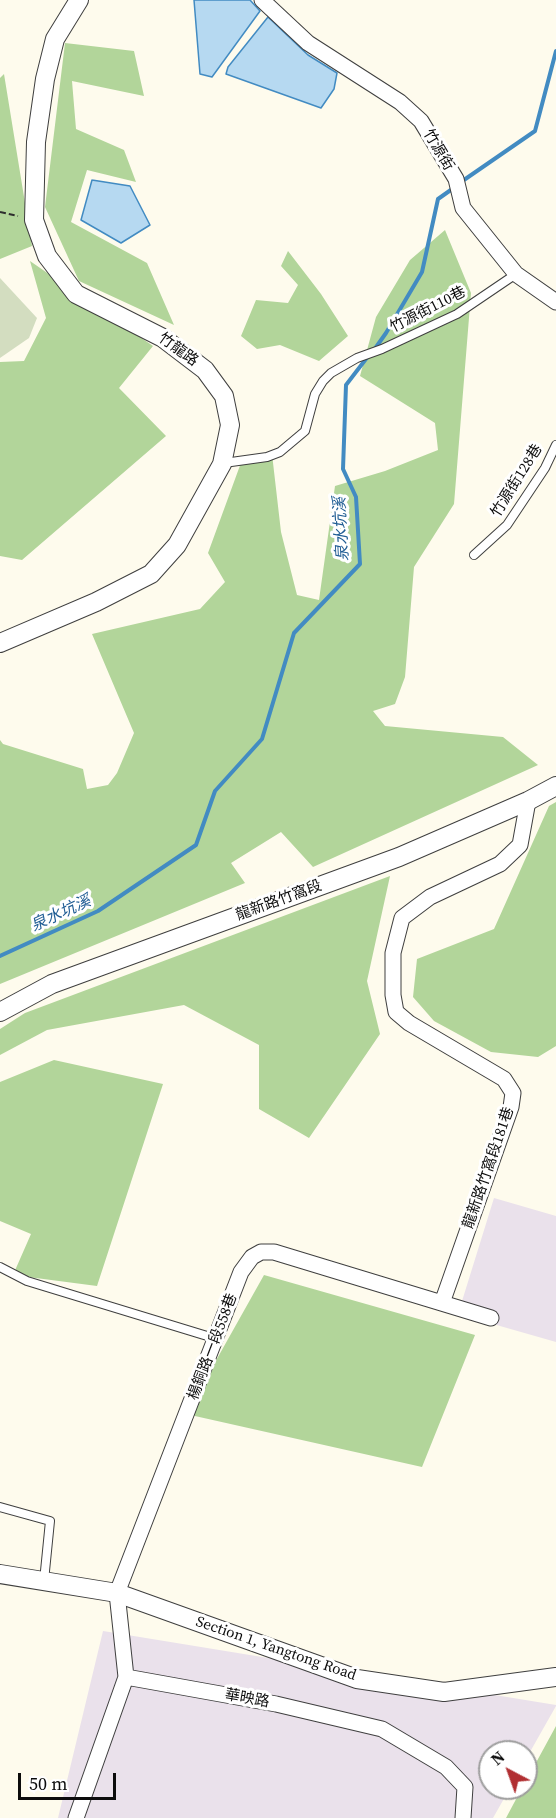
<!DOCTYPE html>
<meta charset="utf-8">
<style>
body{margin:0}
#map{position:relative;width:556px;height:1818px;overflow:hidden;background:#fefbed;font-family:"Source Serif 4",serif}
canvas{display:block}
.north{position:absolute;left:478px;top:1740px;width:60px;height:60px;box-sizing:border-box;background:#fff;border:2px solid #9e9e9e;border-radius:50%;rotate:319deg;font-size:16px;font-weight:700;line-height:24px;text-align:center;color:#0c0c0c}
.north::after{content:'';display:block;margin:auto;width:21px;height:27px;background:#b12f32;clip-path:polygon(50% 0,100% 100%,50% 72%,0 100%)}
.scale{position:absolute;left:18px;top:1773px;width:98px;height:27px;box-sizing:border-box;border:3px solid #0c0c0c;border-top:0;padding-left:8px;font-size:18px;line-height:21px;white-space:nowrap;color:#0c0c0c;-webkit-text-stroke:4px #fff;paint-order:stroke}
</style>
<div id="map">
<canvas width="556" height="1818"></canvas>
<div class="north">N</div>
<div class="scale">50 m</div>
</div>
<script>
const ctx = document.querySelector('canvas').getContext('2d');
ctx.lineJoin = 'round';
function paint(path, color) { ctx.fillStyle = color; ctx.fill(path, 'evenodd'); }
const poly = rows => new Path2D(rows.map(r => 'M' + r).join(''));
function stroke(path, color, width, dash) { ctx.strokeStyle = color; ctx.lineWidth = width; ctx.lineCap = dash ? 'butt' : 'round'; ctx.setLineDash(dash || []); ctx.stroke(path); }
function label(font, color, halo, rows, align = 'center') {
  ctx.font = font + ' "Source Serif 4","Noto Sans TC",serif'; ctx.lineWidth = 6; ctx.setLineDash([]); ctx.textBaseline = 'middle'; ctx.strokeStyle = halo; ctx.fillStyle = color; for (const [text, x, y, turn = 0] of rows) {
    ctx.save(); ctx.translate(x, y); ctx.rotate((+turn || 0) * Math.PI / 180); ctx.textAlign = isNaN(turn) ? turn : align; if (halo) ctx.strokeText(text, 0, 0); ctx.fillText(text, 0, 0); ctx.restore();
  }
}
const industrial = poly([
 [494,1198,556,1216,556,1342,458,1314],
 [103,1631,556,1705,556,1706,526,1759,526,1752,490,1752,490,1788,510,1788,493,1818,58,1818]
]);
const forest = poly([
 [65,43,134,51,144,96,72,81,76,129,124,150,136,182,87,170,71,222,147,263,174,325,79,281,45,207],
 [4,74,32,246,0,259,0,78],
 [445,230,471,293,454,504,414,567,405,677,395,704,373,711,385,726,503,737,538,765,313,867,281,832,231,863,245,883,0,984,0,740,3,744,83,769,87,789,108,785,117,773,134,733,92,634,200,609,225,582,208,553,242,460,272,454,281,532,297,595,319,600,335,486,385,471,438,450,435,423,360,376,376,317,410,260],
 [288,251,321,294,348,336,319,361,280,345,257,349,241,336,256,300,288,303,298,285,281,266],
 [30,261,153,346,119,388,166,436,22,560,0,556,0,362,24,361,46,318],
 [556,802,556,1046,538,1057,491,1052,434,1021,413,997,417,959,494,929,549,806],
 [390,876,367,981,380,1034,309,1138,259,1109,259,1045,184,1005,47,1030,0,1055,0,1029,25,1013],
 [54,1060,163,1084,97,1286,13,1275,31,1234,0,1221,0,1082],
 [264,1275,475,1335,422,1467,186,1414],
 [556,1726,556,1818,506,1818,522,1788,526,1788,526,1781]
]);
const cemetery = poly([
 [0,278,37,318,29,338,0,358]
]);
const water = poly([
 [194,0,250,0,260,11,212,77,200,74,194,0],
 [268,17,308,55,337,73,334,89,321,108,226,74,228,67,268,17],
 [92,180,130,186,150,225,121,243,81,220,92,180]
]);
const stream = poly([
 [461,182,535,131,556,51],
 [374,350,386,333,422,272,438,199,455,187],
 [0,956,98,911,196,845,215,791,262,739,294,633,360,564,356,497,343,469,346,385,369,355]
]);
const path = poly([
 [0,212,18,216]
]);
const service = poly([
 [224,463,267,457,280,452,305,431,315,394,323,381,331,373,357,358,382,349,457,314,516,274],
 [474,555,507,525,545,468,556,445],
 [0,1267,27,1281,217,1339],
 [0,1507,50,1521,44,1581]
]);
const minor = poly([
 [262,0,308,43,400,102,421,121,456,179,463,208,516,274,556,302],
 [442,1303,511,1107,513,1093,504,1079,409,1023,396,1012,393,995,393,953,402,918,430,897,500,864,520,845,528,801],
 [126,1677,117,1593,241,1272,252,1257,261,1252,274,1252,491,1318],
 [76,1818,126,1677,276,1704,382,1729,446,1767,465,1787,463,1818]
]);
const tertiary = poly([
 [0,643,96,602,151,574,177,545,222,464,230,425,224,396,205,370,163,338,76,294,47,256,34,220,36,142,45,79,55,39,79,0],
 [0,1012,52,984,399,857,528,801,556,786],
 [0,1574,117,1593,357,1679,444,1692,556,1677]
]);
const streetNames = [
 ["竹源街",438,150,59],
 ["竹源街110巷",428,310,-27],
 ["竹龍路",178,350,36],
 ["竹源街128巷",517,481,-58],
 ["龍新路竹窩段",279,901,-20],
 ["龍新路竹窩段181巷",489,1168,-71],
 ["楊銅路一段558巷",213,1347,-69],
 ["Section 1, Yangtong Road",276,1649,19],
 ["華映路",247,1699,10]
];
const waterNames = [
 ["泉水坑溪",342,529,-93],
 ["泉水坑溪",61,914,-25]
];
paint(industrial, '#eae1eb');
paint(forest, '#b2d59a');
paint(cemetery, '#d3ddc0');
paint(water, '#b6d9f1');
stroke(water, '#428bc2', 1.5);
stroke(stream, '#428bc2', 4);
stroke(service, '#3f3f3f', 10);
stroke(minor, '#3f3f3f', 17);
stroke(tertiary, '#3f3f3f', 20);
stroke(path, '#2e2e2e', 2, [6, 3]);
stroke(service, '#fff', 8);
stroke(minor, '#fff', 15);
stroke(tertiary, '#fff', 18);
label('15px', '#0c0c0c', '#fff', streetNames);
label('italic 16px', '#205d94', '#fff', waterNames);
</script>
